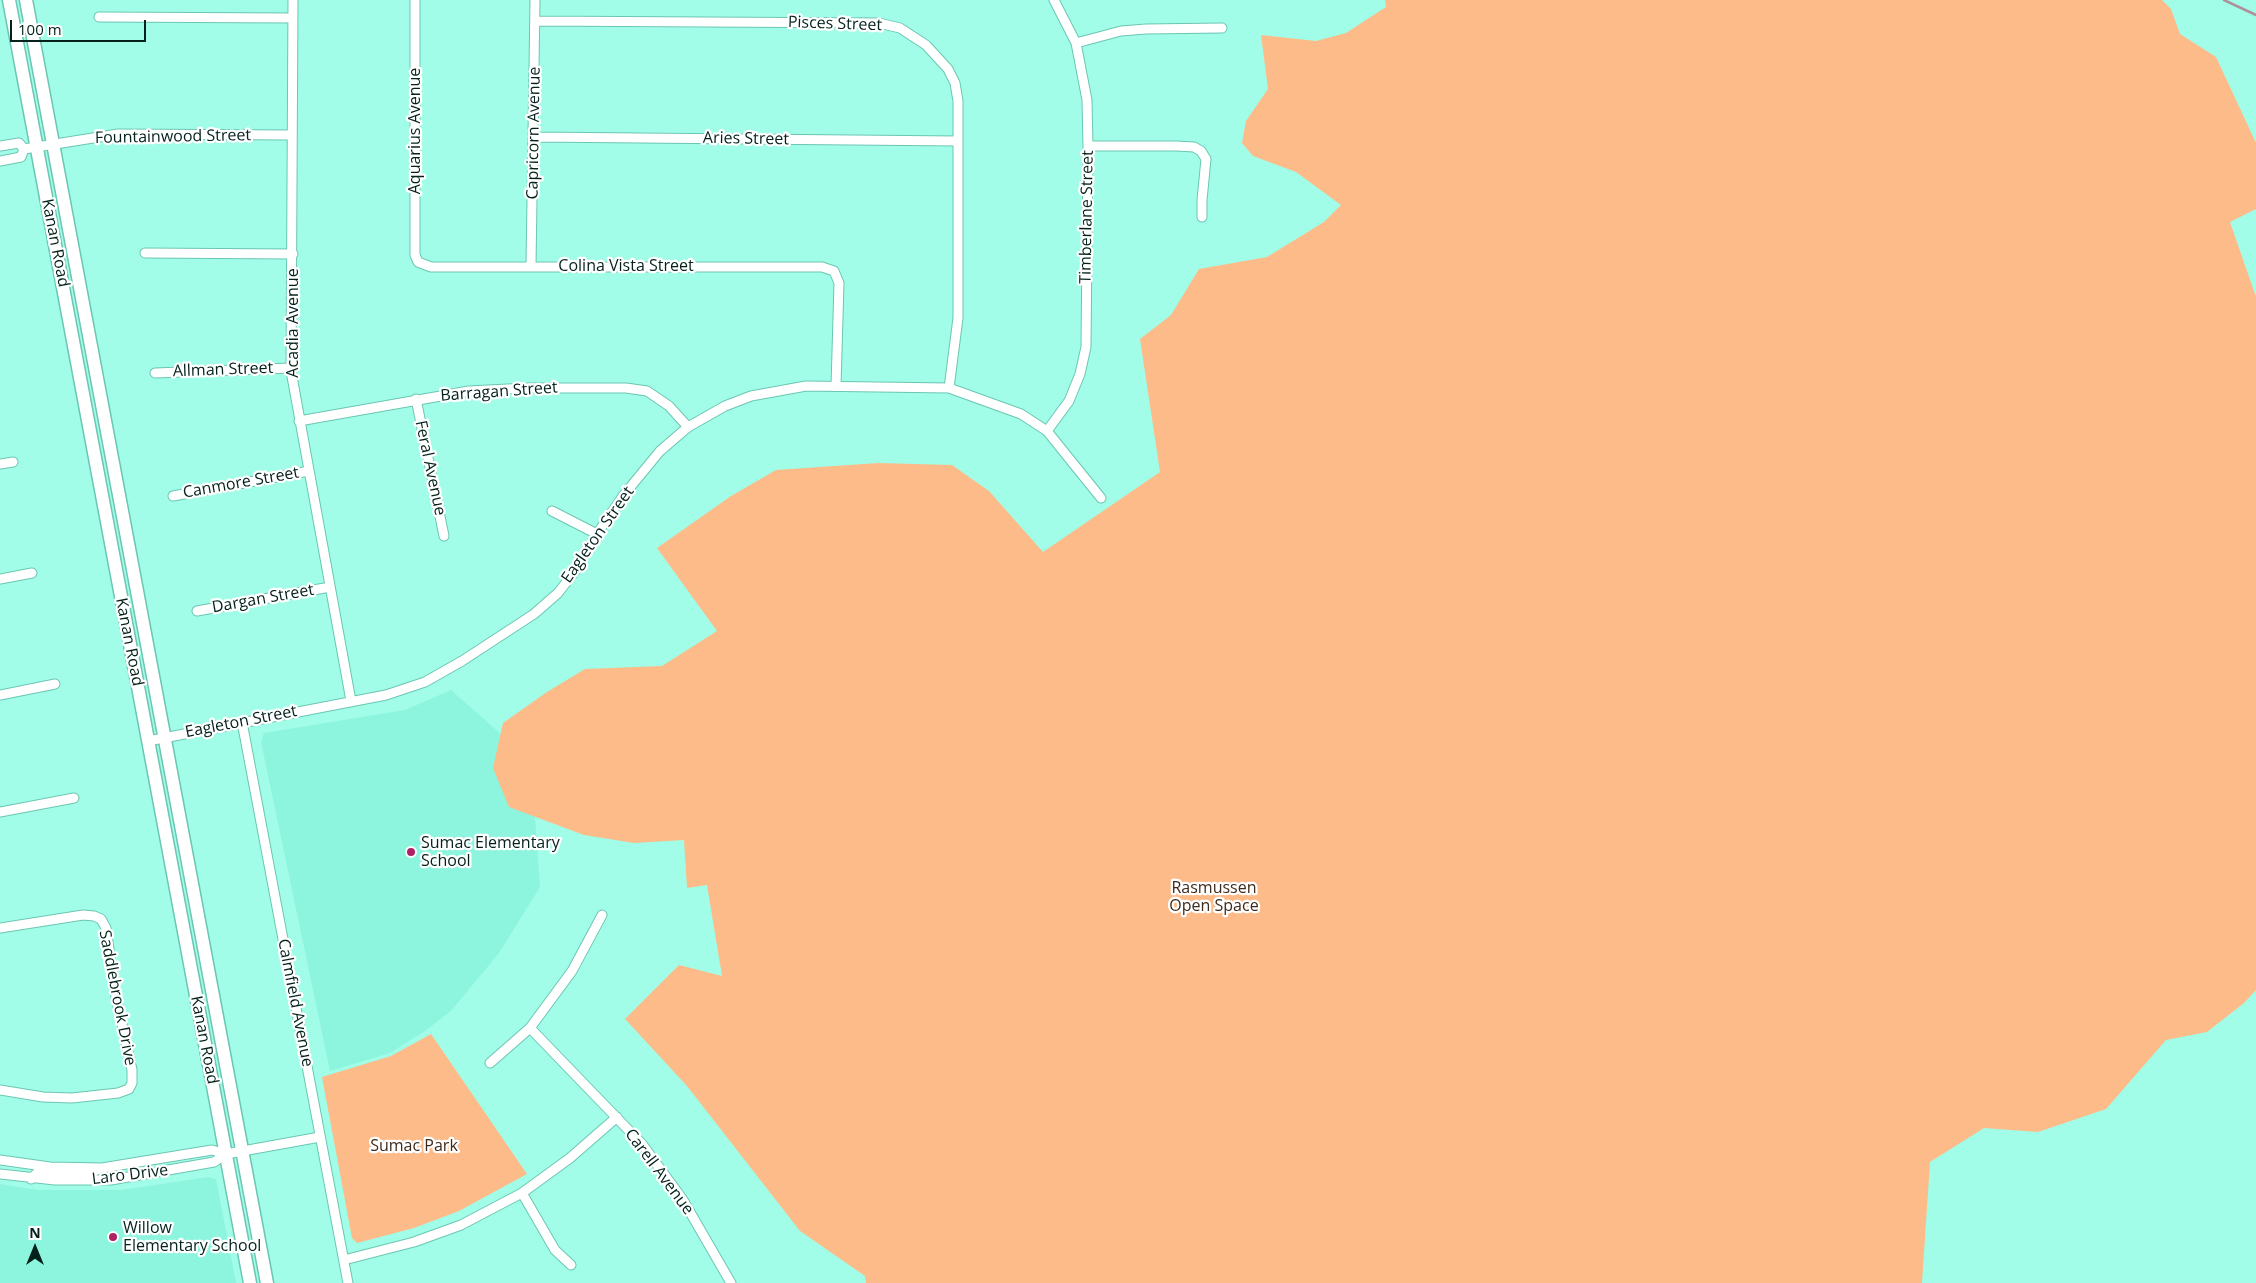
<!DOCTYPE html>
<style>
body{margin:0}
#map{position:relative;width:2256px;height:1283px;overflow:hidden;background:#a2fde8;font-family:"Open Sans",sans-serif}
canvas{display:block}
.north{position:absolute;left:10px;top:1223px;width:50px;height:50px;-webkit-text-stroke:4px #fff;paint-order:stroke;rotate:0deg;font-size:14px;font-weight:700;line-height:20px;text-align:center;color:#04211c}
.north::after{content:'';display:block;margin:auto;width:18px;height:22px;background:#04211c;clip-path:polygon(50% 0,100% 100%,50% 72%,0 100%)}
.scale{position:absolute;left:10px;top:20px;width:136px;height:22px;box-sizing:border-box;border:2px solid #04211c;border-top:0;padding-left:6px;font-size:15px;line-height:18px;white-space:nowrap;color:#04211c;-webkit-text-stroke:4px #fff;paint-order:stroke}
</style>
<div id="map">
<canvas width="2256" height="1283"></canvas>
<div class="north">N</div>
<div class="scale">100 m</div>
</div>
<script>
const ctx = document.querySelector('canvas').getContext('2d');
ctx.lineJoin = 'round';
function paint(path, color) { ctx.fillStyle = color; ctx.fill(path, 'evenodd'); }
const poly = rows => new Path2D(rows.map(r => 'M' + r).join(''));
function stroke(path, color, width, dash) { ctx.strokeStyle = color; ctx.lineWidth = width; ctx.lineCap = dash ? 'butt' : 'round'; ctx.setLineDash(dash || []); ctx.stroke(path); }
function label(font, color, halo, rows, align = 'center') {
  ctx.font = font + ' "Open Sans",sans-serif'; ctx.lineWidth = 4.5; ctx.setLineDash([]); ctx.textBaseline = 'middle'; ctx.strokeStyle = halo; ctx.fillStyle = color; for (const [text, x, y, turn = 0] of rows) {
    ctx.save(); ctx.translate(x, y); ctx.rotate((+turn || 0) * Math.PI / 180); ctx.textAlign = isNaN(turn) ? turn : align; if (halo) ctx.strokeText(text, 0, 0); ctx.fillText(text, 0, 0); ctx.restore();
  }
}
const built = poly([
 [451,690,502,735,526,748,535,818,540,887,499,953,451,1011,425,1031,390,1053,330,1071,261,742,264,733,405,710],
 [209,1177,216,1179,236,1283,0,1283,0,1184,38,1190,121,1190]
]);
const green = poly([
 [1385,0,2162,0,2171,9,2180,34,2216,57,2256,143,2256,209,2230,222,2256,297,2256,990,2244,1003,2207,1032,2166,1040,2106,1109,2038,1132,1984,1128,1930,1162,1922,1283,866,1283,865,1276,800,1231,687,1086,625,1019,679,965,722,976,707,885,687,888,684,840,634,843,584,835,509,807,493,768,503,723,547,692,585,669,662,666,717,631,657,548,731,496,776,470,878,463,952,465,989,491,1043,552,1160,472,1140,339,1171,315,1199,269,1267,257,1324,222,1341,205,1296,172,1253,156,1242,143,1246,121,1268,89,1261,35,1316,41,1346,33,1386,7],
 [431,1034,527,1174,459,1211,414,1228,357,1243,352,1238,322,1077,391,1056]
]);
const stream = poly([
 [2224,0,2256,15]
]);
const minor = poly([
 [293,0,291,371,351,701],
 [415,0,415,255,418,262,431,267,822,267,834,271,839,283,836,386],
 [99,17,292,18],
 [535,21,879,23,900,28,926,45,948,69,955,83,958,101,958,318,949,388],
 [1076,43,1121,31,1146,29,1222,28],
 [534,137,958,141],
 [0,146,19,143,24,149],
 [1088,146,1176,146,1194,147,1201,151,1206,159,1202,200,1202,217],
 [24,149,118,134,292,135],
 [0,161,21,157,24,149],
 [145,253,293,254],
 [531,266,535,0],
 [155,373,291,368],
 [416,399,444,536],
 [299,421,469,391,527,388,626,388,647,391,669,406,688,427],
 [1047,431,1069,401,1080,374,1086,347,1088,146,1087,100,1076,43,1054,0],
 [0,464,13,462],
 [173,496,309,471],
 [552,511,597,534],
 [0,579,32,573],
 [197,611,330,587],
 [0,695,55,684],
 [242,722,348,1283],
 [148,741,386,695,425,682,462,661,534,614,558,593,575,571,597,534,623,496,660,451,688,427,725,406,751,396,806,386,949,388,1021,414,1047,431,1101,498],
 [0,812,74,798],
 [0,928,83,915,94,916,101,919,106,928,115,992,132,1070,132,1083,129,1089,118,1093,72,1098,43,1097,0,1090],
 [530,1028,642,1144,683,1200,731,1283],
 [490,1063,530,1028,572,971,602,915],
 [0,1160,50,1167,102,1168,212,1150,226,1154,320,1137],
 [0,1174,55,1180,111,1180,214,1162,226,1154],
 [31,1179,37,1173,87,1174,99,1169],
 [522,1193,555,1250,571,1265],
 [344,1260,414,1242,461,1225,522,1193,570,1158,617,1117]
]);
const secondary = poly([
 [9,0,250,1283],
 [26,0,267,1283]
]);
const markers = [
 [411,852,5,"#ad2263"],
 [113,1237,5,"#ad2263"]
];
const streetNames = [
 ["Pisces Street",835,24,2],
 ["Aquarius Avenue",415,131,-90],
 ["Capricorn Avenue",534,133,-89],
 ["Fountainwood Street",173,137,-1],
 ["Aries Street",746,139,1],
 ["Timberlane Street",1087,217,-89],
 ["Kanan Road",55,243,79],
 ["Colina Vista Street",626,266],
 ["Acadia Avenue",293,323,-90],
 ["Allman Street",223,370,-2],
 ["Barragan Street",499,392,-4],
 ["Feral Avenue",430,468,78],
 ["Canmore Street",241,483,-10],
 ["Eagleton Street",598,535,-55],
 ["Dargan Street",263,599,-10],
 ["Kanan Road",129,642,79],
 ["Eagleton Street",241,722,-11],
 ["Saddlebrook Drive",117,998,79],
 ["Calmfield Avenue",295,1003,79],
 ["Kanan Road",204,1040,79],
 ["Carell Avenue",659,1172,53],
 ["Laro Drive",130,1175,-7]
];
const poiNames = [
 ["Sumac Elementary",421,843],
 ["School",421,861],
 ["Willow",123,1228],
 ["Elementary School",123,1246]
];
const parkNames = [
 ["Rasmussen",1214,888],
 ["Open Space",1214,906],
 ["Sumac Park",414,1146]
];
paint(built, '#8df4dd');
paint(green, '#fdbb89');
stroke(stream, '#ad909a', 2.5);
stroke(minor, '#6bc6b2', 11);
stroke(secondary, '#6bc6b2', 15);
stroke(minor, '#fff', 9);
stroke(secondary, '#fff', 12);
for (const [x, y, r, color] of markers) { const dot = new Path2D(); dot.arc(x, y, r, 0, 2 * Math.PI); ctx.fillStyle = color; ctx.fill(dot); stroke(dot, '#fff', 2); }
label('16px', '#04211c', '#fff', streetNames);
label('16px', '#04211c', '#fff', poiNames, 'left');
label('16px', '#3f2b1c', '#fff', parkNames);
</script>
